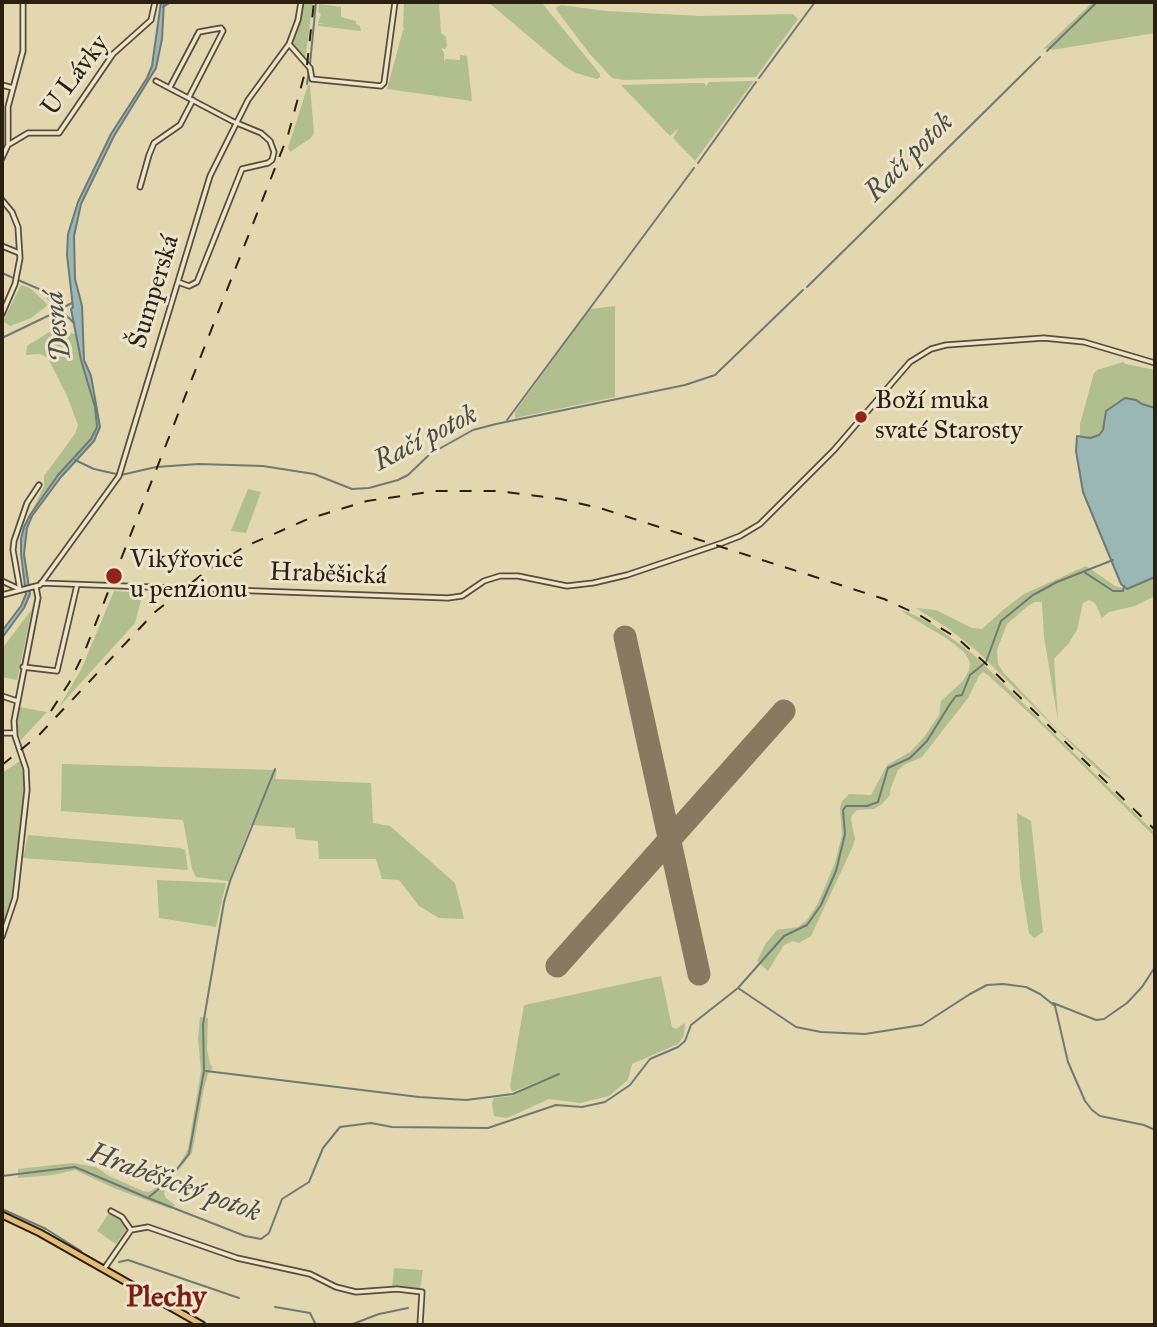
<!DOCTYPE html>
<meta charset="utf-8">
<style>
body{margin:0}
#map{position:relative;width:1157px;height:1327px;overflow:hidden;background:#e3d7af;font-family:"IM FELL Great Primer",serif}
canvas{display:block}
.frame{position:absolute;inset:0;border:4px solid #2b1e12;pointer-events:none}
</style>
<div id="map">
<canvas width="1157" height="1327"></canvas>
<div class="frame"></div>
</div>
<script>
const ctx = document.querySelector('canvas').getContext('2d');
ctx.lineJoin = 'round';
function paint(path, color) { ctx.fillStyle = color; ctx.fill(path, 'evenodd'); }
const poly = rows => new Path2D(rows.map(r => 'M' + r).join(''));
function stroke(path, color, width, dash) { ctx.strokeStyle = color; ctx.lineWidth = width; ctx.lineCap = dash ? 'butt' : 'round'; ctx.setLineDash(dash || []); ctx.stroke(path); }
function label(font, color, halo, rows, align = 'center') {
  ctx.font = font + ' "IM FELL Great Primer",serif'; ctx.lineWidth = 6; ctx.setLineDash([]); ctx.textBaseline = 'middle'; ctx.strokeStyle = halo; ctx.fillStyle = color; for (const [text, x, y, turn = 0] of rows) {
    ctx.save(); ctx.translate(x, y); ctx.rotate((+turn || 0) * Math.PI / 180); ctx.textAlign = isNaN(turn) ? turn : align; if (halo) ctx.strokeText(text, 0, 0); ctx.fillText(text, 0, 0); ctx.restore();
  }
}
const green = poly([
 [304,2,313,2,305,60,292,43],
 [404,2,439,2,441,33,446,37,447,46,445,49,441,48,444,53,444,61,446,59,460,60,460,55,467,56,472,101,387,89,403,30,405,29,403,28],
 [488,2,542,3,600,74,600,77,597,79,576,73,564,66],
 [1093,2,1155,2,1155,33,1052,50,1050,48,1043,49],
 [319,4,341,7,341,17,356,21,356,24,360,26,361,31,318,26,318,24,325,24,318,23,321,14,318,12],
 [561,5,606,11,700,16,793,14,798,19,756,77,624,80,612,78,589,53,558,12,556,8],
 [754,81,695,161,673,138,679,128,670,136,621,85,694,83,704,83,706,86,709,82],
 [308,85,310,85,314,133,311,138,290,152,288,148],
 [21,285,30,288,48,305,31,318,10,326,4,322,4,319],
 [615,306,615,397,515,418,515,412,590,309],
 [51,331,77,334,81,360,95,407,97,427,91,439,58,475,30,515,44,486,44,476,75,434,78,425,67,396,48,358,40,354,26,355,27,346],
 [1123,362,1126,364,1155,370,1155,408,1131,399,1117,402,1107,412,1102,432,1095,437,1080,437,1080,424,1094,373,1097,370],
 [248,489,261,492,246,533,231,531],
 [1086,566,1115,586,1127,589,1155,577,1155,596,1135,606,1109,612,1102,618,1095,603,1089,600,1083,603,1077,630,1069,643,1054,659,1058,721,1044,637,1042,602,1035,602,1028,606,1007,624,997,650,998,664,1003,672,1055,727,1113,780,1103,775,977,651,949,629,916,608,936,610,972,628,982,629,1003,610,1024,594],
 [114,591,143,593,135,623,50,717,59,707,81,670],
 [32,609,17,680,2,677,2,649],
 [901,611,908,612,932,624,973,654,1155,833,1155,837,1041,724,989,676,983,672,979,676,968,698,922,757,906,764,898,770,890,790,890,795,882,804,874,809,857,810,852,815,851,819,855,839,853,846,811,936,799,943,793,941,784,945,768,971,757,961,766,943,777,930,798,927,807,920,817,905,835,863,842,835,840,808,842,801,849,794,871,795,887,765,910,752,924,737,939,715,941,701,963,681,969,670,970,662,964,652,946,638],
 [19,707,47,712,21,740,16,725],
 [20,761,24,778,24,794,12,896,2,929,2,773],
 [62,764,277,770,275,779,371,783,373,823,390,826,455,883,464,919,439,918,419,906,399,880,382,879,376,859,319,859,318,841,296,839,295,828,251,825,229,881,196,877,192,869,183,820,61,811],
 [1017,813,1031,821,1043,932,1034,938,1029,933,1020,876],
 [28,835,180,848,185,850,188,870,23,858],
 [157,880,226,883,216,927,159,918],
 [661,976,672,1027,676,1029,685,1023,684,1036,678,1044,632,1064,628,1080,609,1096,580,1103,549,1099,514,1115,506,1118,494,1116,492,1103,494,1098,512,1096,558,1075,552,1076,512,1092,510,1086,524,1005],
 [200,1017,208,1018,207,1049,210,1064,213,1067,208,1074,204,1088,192,1153,166,1186,164,1194,166,1198,175,1205,171,1209,116,1189,75,1170,53,1175,18,1178,18,1169,72,1163,96,1167,109,1176,143,1191,149,1192,156,1188,179,1165,188,1149,201,1071,198,1039],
 [109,1213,119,1219,127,1229,116,1244,97,1231],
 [394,1268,423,1270,420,1289,392,1288]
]);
const water = poly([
 [161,2,164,2,162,39,156,68,114,136,81,204,74,236,75,279,82,306,84,360,91,376,100,427,94,441,61,477,32,516,27,528,24,554,30,594,24,608,2,638,2,631,21,606,26,594,21,554,21,539,24,527,30,515,58,475,91,439,97,427,95,407,81,360,71,309,73,307,67,255,68,234,78,202,111,134,147,78,152,66,161,2],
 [1125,398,1136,400,1142,404,1155,408,1155,577,1127,589,1121,584,1083,492,1076,451,1077,436,1090,438,1099,435,1103,430,1106,411,1125,398]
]);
const stream = poly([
 [163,7,171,2],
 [1047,51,1097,2],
 [310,64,316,2],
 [759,78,815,2],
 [307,84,309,71],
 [698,163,756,82],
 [2,273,39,289,74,323],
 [807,287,1040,57],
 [62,308,72,303],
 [2,338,56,312],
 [507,420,694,168],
 [75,460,94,469,121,475,156,467,199,464,263,466,314,474,352,489,369,488,398,480,408,475,430,454,473,430,496,424,685,385,715,375,803,290],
 [1084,572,1113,591,1123,591,1124,586],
 [738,988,796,1027,821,1032,865,1034,922,1025,970,994,987,985,1003,984,1026,987,1040,994,1055,1006,1068,1062,1085,1101,1092,1110,1100,1116,1144,1125,1155,1130],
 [1053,1003,1096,1020,1104,1019,1127,1003,1142,987,1155,967],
 [206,1071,419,1097,466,1100,513,1094,559,1074],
 [2,1176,75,1167,148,1198,245,1236,261,1239,269,1233,282,1199,309,1182,323,1148,340,1127,371,1123,392,1127,488,1128,556,1105,582,1107,605,1102,630,1085,650,1059,678,1047,685,1041,691,1025,738,988,784,936,807,925,821,905,836,871,845,834,843,810,846,806,867,806,878,802,888,768,910,758,927,741,950,704,956,696,962,695,970,675,986,662,1001,621,1033,595,1057,582,1113,560],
 [149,1197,165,1184,189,1154,204,1071,203,1025,224,902,230,881,275,769],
 [2,1209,46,1229,81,1251],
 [119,1262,128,1260,239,1298],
 [275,1307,310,1313,316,1325],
 [350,1325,379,1314,408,1308]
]);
const runway = poly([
 [625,637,699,974],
 [557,966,784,711]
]);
const minor = poly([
 [289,44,310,68,312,79,381,86,384,83,395,2],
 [156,81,232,121,261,133,270,141,274,152,272,160,268,163,242,169,197,282,189,286,178,282],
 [2,85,13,88],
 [170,87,199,32,221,28,223,31,189,97],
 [8,145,28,133,59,133,113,54,151,20,155,2],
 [2,158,8,145,8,107,23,51,23,2],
 [140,187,149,155,154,143,180,125,193,100],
 [2,200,12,212,18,227,20,258,15,284,2,314],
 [2,246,19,253],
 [2,581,19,589],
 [41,583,448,598,462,596,484,581,500,576,518,576,567,586,593,583,627,575,722,543,740,536,760,524,834,450,910,362,931,349,946,345,1044,338,1084,342,1155,363],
 [20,590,13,550,14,541,27,503,39,485],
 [2,595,40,585,119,476,210,176,248,100,289,44,298,20,301,2],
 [23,667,57,671,77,585],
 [2,696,17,701],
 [2,733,14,733],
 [2,937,15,898,27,790,26,769,15,736,14,721,38,598,36,587],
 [111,1211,122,1217,131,1230],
 [104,1269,131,1230,148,1227,237,1258,310,1274,336,1287,356,1292,397,1289,422,1292,420,1325]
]);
const major = poly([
 [2,1215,40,1233,202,1325]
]);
const rail = poly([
 [51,711,69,683,84,653,288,135,307,65,314,2],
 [2,765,39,735,155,612,209,569,244,547,308,519,367,501,435,491,498,491,561,499,603,509,884,599,921,616,957,638,983,661,1155,830]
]);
const markers = [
 [861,417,7,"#8f2418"],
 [114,576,9,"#8f2418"]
];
const streetNames = [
 ["U Lávky",76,76,-53],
 ["Šumperská",155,292,-73],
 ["Hraběšická",328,575,2]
];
const poiNames = [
 ["Boží muka",875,402],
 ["svaté Starosty",875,432],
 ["Vikýřovice",130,561],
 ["u penzionu",130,591]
];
const waterNames = [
 ["Račí potok",910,158,-45],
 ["Desná",59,326,-97],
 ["Račí potok",426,439,-27],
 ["Hraběšický potok",174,1184,20]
];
const quarterNames = [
 ["Plechy",166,1299]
];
paint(green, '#b0bf8d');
paint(water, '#9ab7b6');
stroke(water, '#6e7a74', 2);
stroke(stream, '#6e7a74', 2);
stroke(runway, '#877a60', 23);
stroke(minor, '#594c39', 7);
stroke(major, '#2b1e12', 9);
stroke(minor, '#ede5cb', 3.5);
stroke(major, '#e2bc78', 5);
stroke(rail, '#2b1e12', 2, [12, 12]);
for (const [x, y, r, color] of markers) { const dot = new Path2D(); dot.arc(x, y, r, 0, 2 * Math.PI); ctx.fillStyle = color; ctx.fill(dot); stroke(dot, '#ede5cb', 2.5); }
label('26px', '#2b1e12', '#ede5cb', streetNames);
label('26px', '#2b1e12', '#ede5cb', poiNames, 'left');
label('italic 28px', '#4c4c43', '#ede5cb', waterNames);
label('bold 30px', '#7a1f14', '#ede5cb', quarterNames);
</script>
